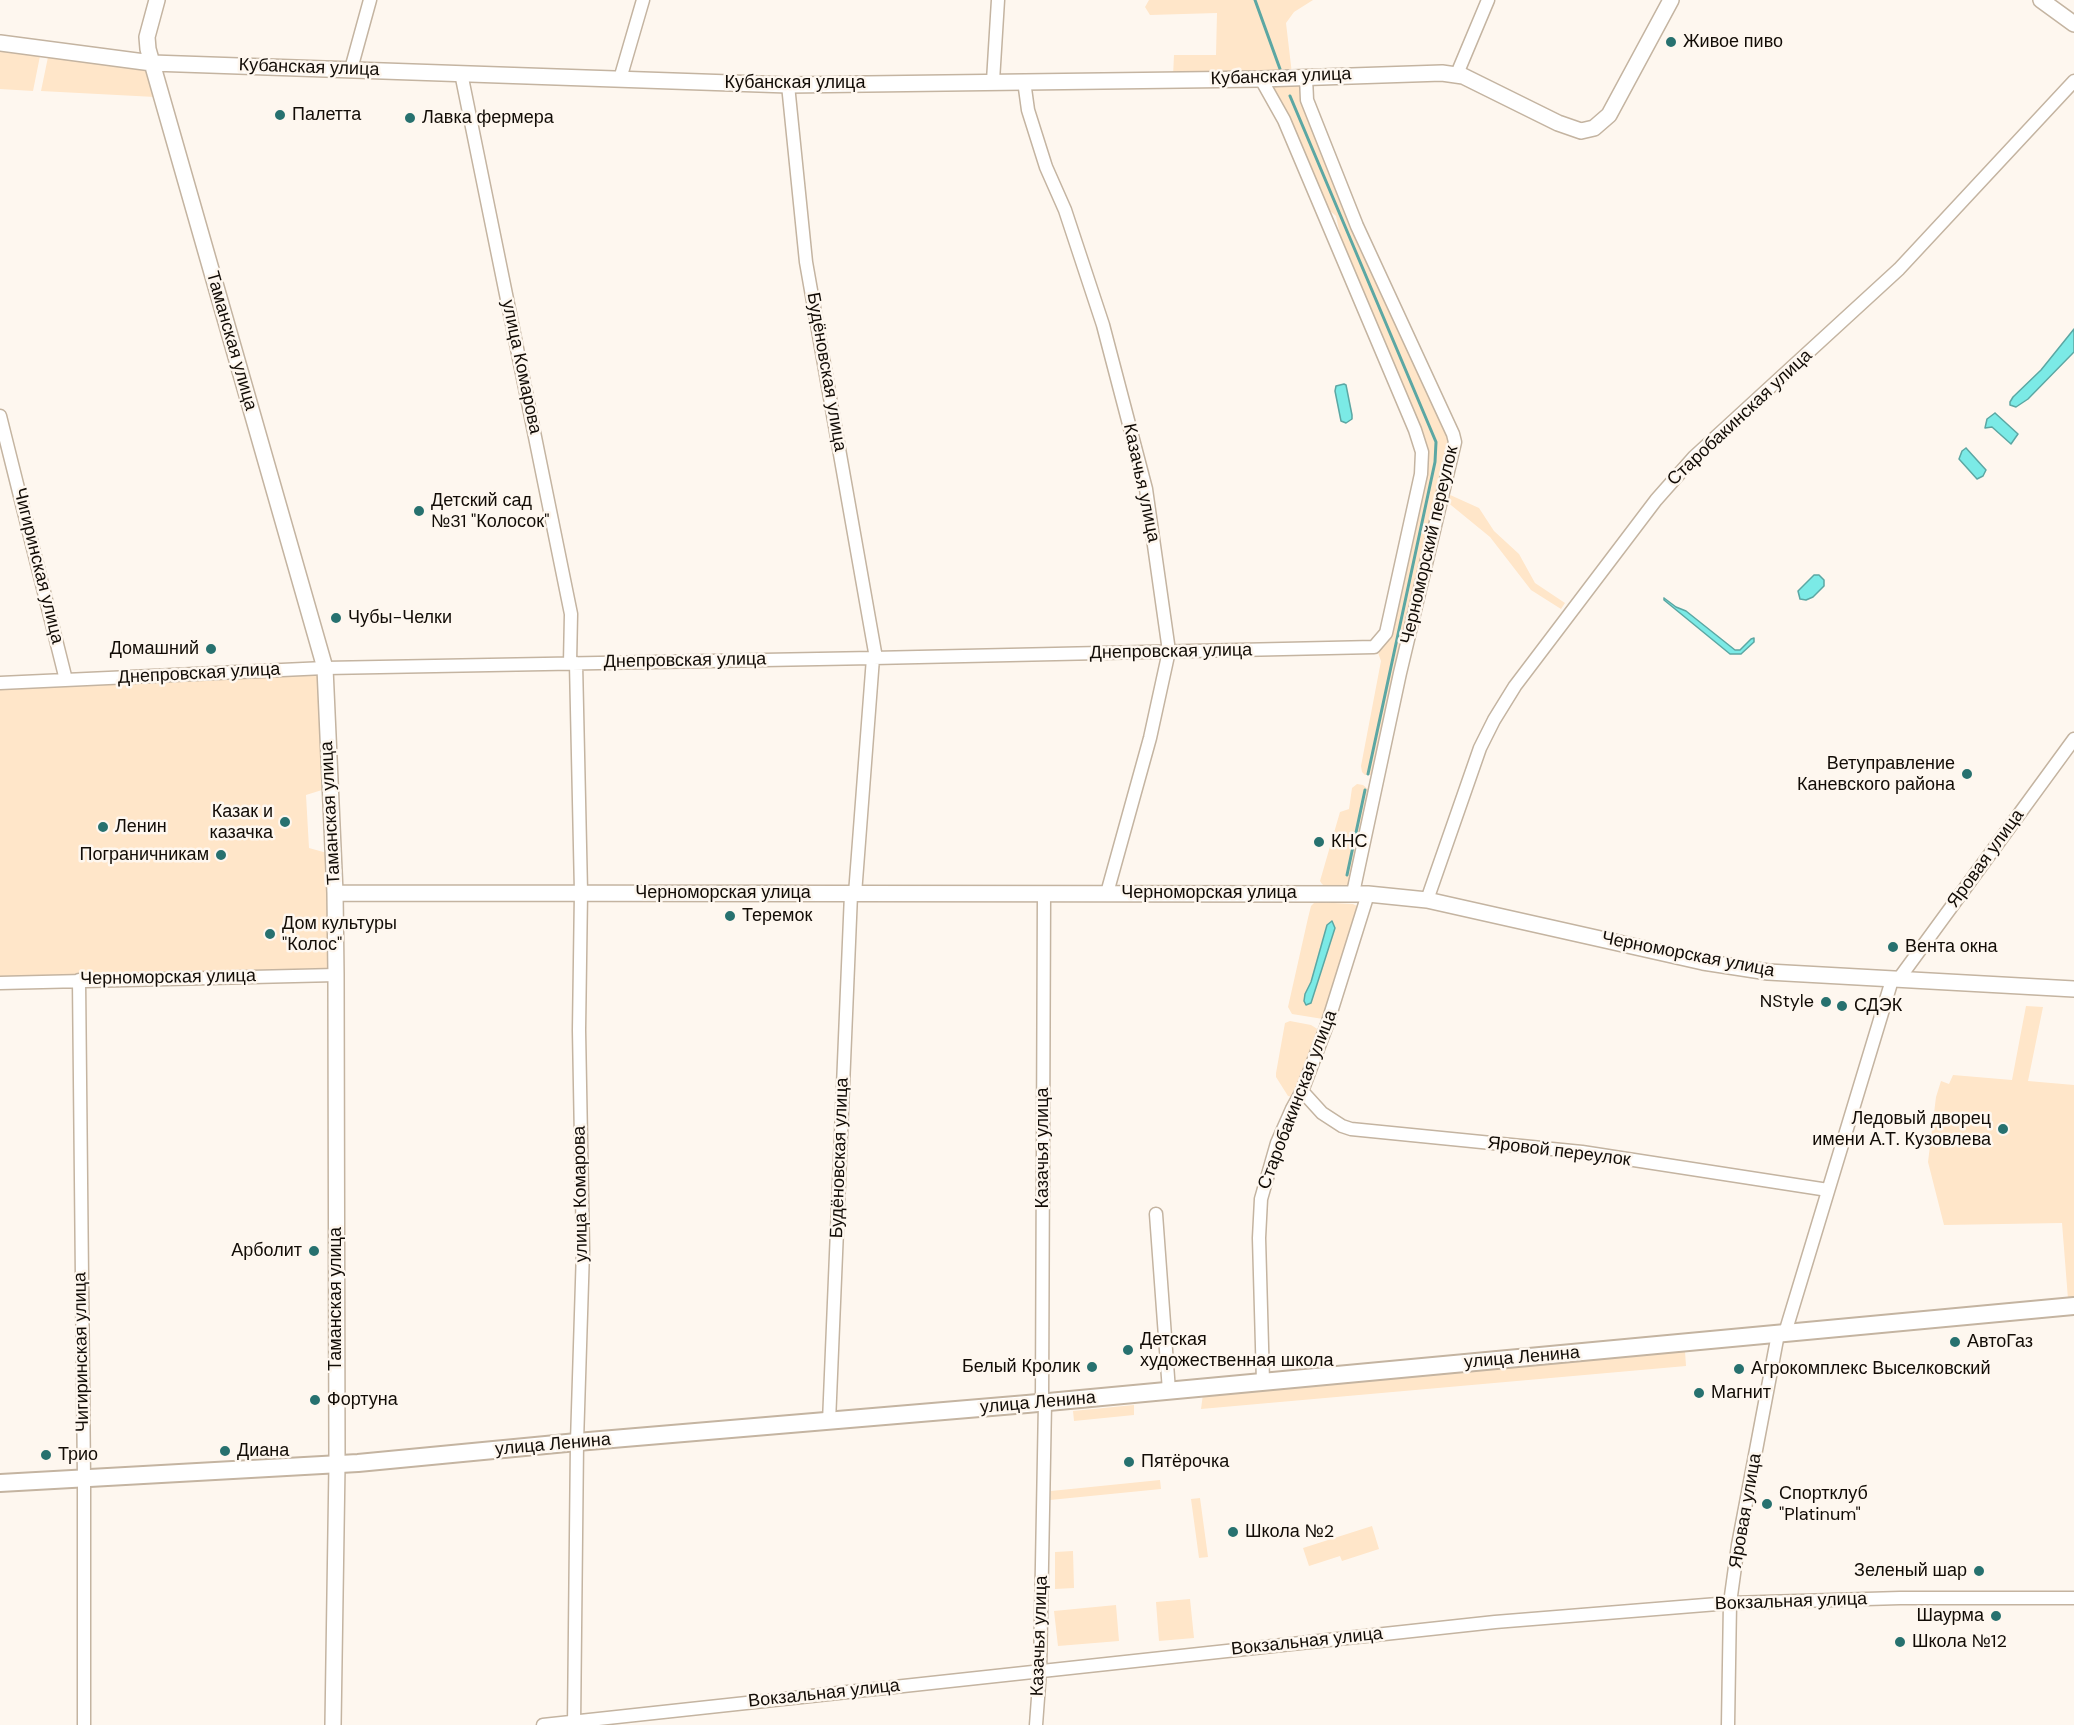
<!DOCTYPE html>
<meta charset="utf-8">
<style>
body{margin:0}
canvas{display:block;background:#fef7ef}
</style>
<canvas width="2074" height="1725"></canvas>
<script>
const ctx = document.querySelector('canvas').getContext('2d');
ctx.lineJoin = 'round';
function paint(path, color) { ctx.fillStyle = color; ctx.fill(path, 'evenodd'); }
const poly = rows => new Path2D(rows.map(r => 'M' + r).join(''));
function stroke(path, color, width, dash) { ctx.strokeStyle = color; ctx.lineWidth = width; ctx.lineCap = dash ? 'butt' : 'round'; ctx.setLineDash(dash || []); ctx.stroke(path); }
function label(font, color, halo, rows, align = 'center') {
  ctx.font = font + ' "DM Sans",sans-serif'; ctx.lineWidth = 5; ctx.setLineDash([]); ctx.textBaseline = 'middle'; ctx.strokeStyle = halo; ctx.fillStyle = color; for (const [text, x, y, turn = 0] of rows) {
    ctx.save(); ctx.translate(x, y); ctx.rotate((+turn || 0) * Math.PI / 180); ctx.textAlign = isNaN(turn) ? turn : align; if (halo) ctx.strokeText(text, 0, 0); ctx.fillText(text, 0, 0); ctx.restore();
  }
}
const green = poly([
 [1149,0,1313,0,1294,12,1286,23,1292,74,1173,76,1174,55,1216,55,1217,13,1150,15,1145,7],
 [0,51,40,56,33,91,0,89],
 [48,57,146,69,155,97,41,91],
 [1301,83,1445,428,1449,445,1375,773,1372,775,1365,775,1362,772,1361,766,1381,661,1377,650,1426,459,1341,239,1336,216,1322,204,1270,84],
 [1448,494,1479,508,1494,531,1519,554,1535,583,1565,603,1561,609,1531,590,1490,537,1446,501],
 [317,672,322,790,306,795,309,848,327,853,330,968,0,978,0,686],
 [1357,784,1363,785,1369,790,1350,887,1326,887,1322,884,1320,881,1340,812,1349,809,1352,788],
 [1315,902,1353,904,1357,906,1358,910,1323,1019,1292,1014,1288,1007,1308,918,1311,906],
 [2026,1006,2043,1007,2028,1081,2074,1085,2074,1298,2068,1299,2062,1223,1944,1225,1928,1162,1936,1097,1941,1081,1949,1084,1953,1075,2012,1080],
 [1290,1021,1311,1025,1319,1030,1295,1093,1292,1097,1288,1096,1276,1077,1276,1073,1285,1023],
 [1685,1351,1686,1366,1201,1409,1203,1394],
 [1134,1405,1134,1415,1074,1421,1073,1411],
 [1160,1480,1161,1489,1050,1500,1051,1491],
 [1200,1498,1208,1557,1199,1558,1191,1499],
 [1372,1526,1379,1549,1342,1561,1340,1556,1309,1566,1303,1548],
 [1073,1551,1074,1588,1055,1589,1055,1552],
 [1190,1599,1194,1638,1159,1641,1156,1602],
 [1116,1605,1119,1641,1058,1646,1054,1611]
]);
const water = poly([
 [2074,329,2074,352,2028,399,2016,407,2010,405,2010,402,2013,397,2041,370,2074,329],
 [1344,384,1346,385,1352,415,1352,419,1346,423,1341,421,1335,391,1336,386,1344,384],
 [1995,413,2018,434,2011,444,1992,427,1985,428,1987,419,1995,413],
 [1966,448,1986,470,1983,476,1977,479,1959,459,1962,451,1966,448],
 [1814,575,1819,575,1824,580,1824,586,1813,597,1806,600,1800,599,1798,591,1814,575],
 [1664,598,1676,607,1686,611,1735,650,1740,650,1751,639,1754,638,1754,642,1741,654,1730,654,1664,600,1664,598],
 [1332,921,1335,928,1311,1003,1306,1005,1304,1001,1305,994,1311,982,1327,925,1332,921]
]);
const stream = poly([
 [1255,0,1280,69],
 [1290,96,1436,442,1435,462,1368,774],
 [1347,875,1365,790]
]);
const minor = poly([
 [351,69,370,0],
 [461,73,571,614,570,663],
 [1457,74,1488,0],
 [1306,77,1307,100,1357,226,1453,434,1455,442,1400,673,1353,893],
 [620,79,643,0],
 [993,81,998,0],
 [1024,81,1028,110,1046,167,1065,210,1103,325,1146,489,1169,651,1150,738,1107,893],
 [788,85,806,262,876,658],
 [0,416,66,680],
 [0,683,325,668,873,658,1374,647,1386,633,1421,474,1422,452,1415,430,1284,120,1261,79],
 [855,894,873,658],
 [1427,900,1480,748,1494,720,1515,686,1656,500,1694,457,1899,269,2074,81],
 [79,980,84,1479,84,1725],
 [1898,980,2074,739],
 [0,983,336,975],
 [1302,1091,1322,1113,1342,1126,1351,1129,1582,1152,1828,1190],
 [1156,1214,1169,1391],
 [1785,1333,1892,980],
 [1263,1382,1259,1238,1261,1199,1277,1143,1292,1109,1302,1091,1327,1025,1368,894],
 [1042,1403,1044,893],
 [829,1422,851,894],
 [543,1725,1495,1622,1730,1603,1900,1598,2074,1598],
 [574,1725,577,1442,583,1250,579,1030,581,892,576,663],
 [1036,1725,1040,1671,1045,1403],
 [1728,1725,1730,1603,1738,1545,1778,1334]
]);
const tertiary = poly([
 [157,0,147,37,148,49,325,668,335,893,336,975,337,1465,333,1725],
 [2041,0,2074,24],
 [0,43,152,63,788,85,1261,79,1442,73,1463,76,1558,123,1581,131,1594,128,1609,115,1671,0],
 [335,893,1368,894,1427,900,1703,962,1768,972,2074,989]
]);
const secondary = poly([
 [0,1483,358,1463,577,1442,1027,1404,2074,1306]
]);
const markers = [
 [1671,42,6,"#27716f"],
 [280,115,6,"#27716f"],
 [410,118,6,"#27716f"],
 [419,511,6,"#27716f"],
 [336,618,6,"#27716f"],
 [211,649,6,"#27716f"],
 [1967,774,6,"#27716f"],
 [285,822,6,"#27716f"],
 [103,827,6,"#27716f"],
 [1319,842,6,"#27716f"],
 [221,855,6,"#27716f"],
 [730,916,6,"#27716f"],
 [270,934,6,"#27716f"],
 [1893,947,6,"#27716f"],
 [1826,1002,6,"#27716f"],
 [1842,1006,6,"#27716f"],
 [2003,1129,6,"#27716f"],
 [314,1251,6,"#27716f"],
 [1955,1342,6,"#27716f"],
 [1128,1350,6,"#27716f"],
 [1092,1367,6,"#27716f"],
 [1739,1369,6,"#27716f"],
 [1699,1393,6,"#27716f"],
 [315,1400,6,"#27716f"],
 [225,1451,6,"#27716f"],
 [46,1455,6,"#27716f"],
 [1129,1462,6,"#27716f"],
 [1767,1504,6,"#27716f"],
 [1233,1532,6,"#27716f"],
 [1979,1571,6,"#27716f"],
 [1996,1616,6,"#27716f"],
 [1900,1642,6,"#27716f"]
];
const poiNames = [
 ["Живое пиво",1683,42],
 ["Палетта",292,115],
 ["Лавка фермера",422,118],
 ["Детский сад",431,501],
 ["№31 \"Колосок\"",431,522],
 ["Чубы-Челки",348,618],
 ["Домашний",199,649,"right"],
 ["Ветуправление",1955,764,"right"],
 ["Каневского района",1955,785,"right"],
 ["Казак и",273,812,"right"],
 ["казачка",273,833,"right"],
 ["Ленин",115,827],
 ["КНС",1331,842],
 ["Пограничникам",209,855,"right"],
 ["Теремок",742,916],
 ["Дом культуры",282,924],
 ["\"Колос\"",282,945],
 ["Вента окна",1905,947],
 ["NStyle",1814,1002,"right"],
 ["СДЭК",1854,1006],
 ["Ледовый дворец",1991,1119,"right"],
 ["имени А.Т. Кузовлева",1991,1140,"right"],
 ["Арболит",302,1251,"right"],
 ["Детская",1140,1340],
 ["художественная школа",1140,1361],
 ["АвтоГаз",1967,1342],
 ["Белый Кролик",1080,1367,"right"],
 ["Агрокомплекс Выселковский",1751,1369],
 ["Магнит",1711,1393],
 ["Фортуна",327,1400],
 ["Диана",237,1451],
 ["Трио",58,1455],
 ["Пятёрочка",1141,1462],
 ["Спортклуб",1779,1494],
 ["\"Platinum\"",1779,1515],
 ["Школа №2",1245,1532],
 ["Зеленый шар",1967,1571,"right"],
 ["Шаурма",1984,1616,"right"],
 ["Школа №12",1912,1642]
];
const streetNames = [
 ["Кубанская улица",309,68,2],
 ["Кубанская улица",1281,77,-2],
 ["Кубанская улица",795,83],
 ["Таманская улица",231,341,74],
 ["улица Комарова",521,367,78],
 ["Будёновская улица",826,372,80],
 ["Старобакинская улица",1740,418,-43],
 ["Казачья улица",1141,483,78],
 ["Черноморский переулок",1430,545,-77],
 ["Чигиринская улица",38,566,76],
 ["Днепровская улица",1171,652,-1],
 ["Днепровская улица",685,661,-1],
 ["Днепровская улица",199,674,-3],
 ["Таманская улица",331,813,-93],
 ["Яровая улица",1986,859,-54],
 ["Черноморская улица",723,893],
 ["Черноморская улица",1209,893],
 ["Черноморская улица",1688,955,11],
 ["Черноморская улица",168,978,-1],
 ["Старобакинская улица",1298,1100,-69],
 ["Казачья улица",1043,1148,-90],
 ["Яровой переулок",1559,1152,7],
 ["Будёновская улица",840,1158,-88],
 ["улица Комарова",581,1194,-91],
 ["Таманская улица",336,1299,-90],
 ["Чигиринская улица",82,1352,-91],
 ["улица Ленина",1522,1358,-5],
 ["улица Ленина",1038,1403,-5],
 ["улица Ленина",553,1445,-5],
 ["Яровая улица",1746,1511,-80],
 ["Вокзальная улица",1791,1602,-2],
 ["Казачья улица",1040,1636,-88],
 ["Вокзальная улица",1307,1642,-6],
 ["Вокзальная улица",824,1694,-6]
];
paint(green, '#ffe6c9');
paint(water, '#7beae6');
stroke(water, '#5ca7a3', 1.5);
stroke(stream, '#5ca7a3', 3);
stroke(minor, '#c4b4a1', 15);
stroke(tertiary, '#c4b4a1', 18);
stroke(secondary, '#c4b4a1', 20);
stroke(minor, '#fff', 12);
stroke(tertiary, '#fff', 15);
stroke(secondary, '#fff', 16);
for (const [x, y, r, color] of markers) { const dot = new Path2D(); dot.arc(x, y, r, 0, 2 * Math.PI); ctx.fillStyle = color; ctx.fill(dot); stroke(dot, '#fef7ef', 2); }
label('18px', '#120c06', '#fef7ef', poiNames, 'left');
label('18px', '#120c06', '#fef7ef', streetNames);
</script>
